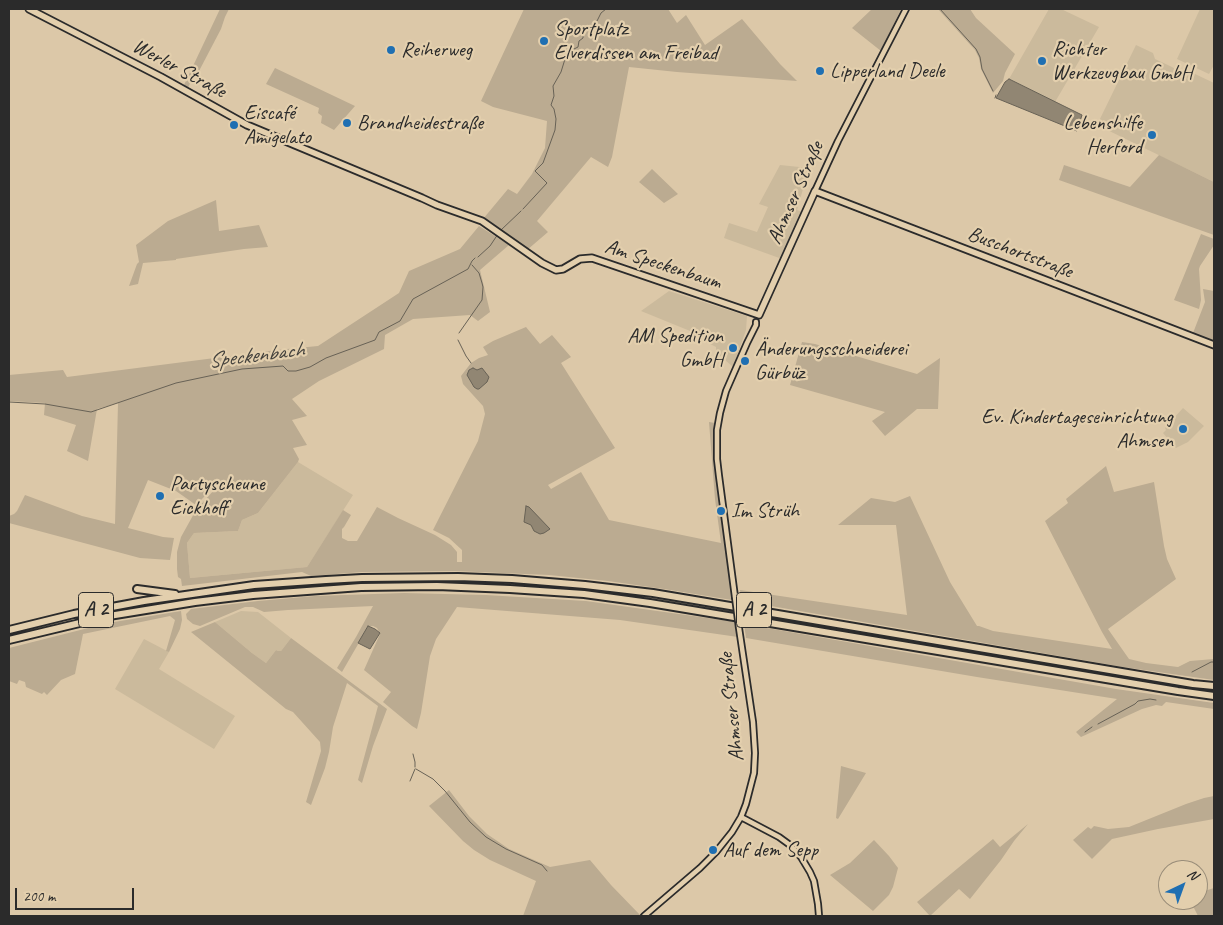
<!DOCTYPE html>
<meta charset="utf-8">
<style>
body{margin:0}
#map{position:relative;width:1223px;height:925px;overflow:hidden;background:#dcc8a8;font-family:Caveat,sans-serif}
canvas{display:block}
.frame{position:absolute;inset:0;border:10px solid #2b2b2b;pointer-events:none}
.north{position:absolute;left:1158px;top:860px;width:50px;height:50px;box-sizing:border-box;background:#e3cfad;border:1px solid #998d79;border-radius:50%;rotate:42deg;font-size:14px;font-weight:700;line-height:20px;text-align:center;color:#2b2b2b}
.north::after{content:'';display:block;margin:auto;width:18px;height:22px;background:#1f6fb2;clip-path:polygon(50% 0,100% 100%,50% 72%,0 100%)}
.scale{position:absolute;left:15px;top:888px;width:119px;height:22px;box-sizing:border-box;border:2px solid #2b2b2b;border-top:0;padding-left:6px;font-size:15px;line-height:18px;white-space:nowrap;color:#2b2b2b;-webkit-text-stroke:4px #e3cfad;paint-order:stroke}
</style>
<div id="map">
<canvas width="1223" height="925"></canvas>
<div class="frame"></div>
<div class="north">N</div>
<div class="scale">200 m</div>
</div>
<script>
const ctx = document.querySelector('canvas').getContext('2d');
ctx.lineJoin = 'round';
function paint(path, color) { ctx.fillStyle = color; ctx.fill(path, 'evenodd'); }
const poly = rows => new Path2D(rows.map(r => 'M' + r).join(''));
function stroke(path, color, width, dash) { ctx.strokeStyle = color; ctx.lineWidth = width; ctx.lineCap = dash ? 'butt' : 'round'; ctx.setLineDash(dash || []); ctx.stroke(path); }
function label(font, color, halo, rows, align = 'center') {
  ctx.font = font + ' Caveat,sans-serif'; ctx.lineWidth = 4.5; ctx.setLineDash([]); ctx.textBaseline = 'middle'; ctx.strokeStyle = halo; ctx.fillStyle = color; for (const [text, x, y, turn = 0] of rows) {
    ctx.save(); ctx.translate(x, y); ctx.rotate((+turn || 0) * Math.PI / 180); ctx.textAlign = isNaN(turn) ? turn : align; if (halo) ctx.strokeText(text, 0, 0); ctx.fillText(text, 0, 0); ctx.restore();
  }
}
const built = poly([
 [1049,9,1061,9,1099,27,1055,102,1009,79],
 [1200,9,1214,9,1214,65,1209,74,1177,59],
 [1136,45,1153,53,1155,59,1172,67,1185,76,1195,74,1214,83,1214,182,1097,125],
 [780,165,809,168,797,210,803,212,782,259,724,238,729,223,757,232,768,207,759,204],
 [669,291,747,316,746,330,733,367,716,352,716,347,704,341,695,333,641,311],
 [1183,408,1204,426,1188,442,1176,448,1163,433,1166,430,1165,428],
 [298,462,353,495,307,567,190,578,187,543,194,533,238,531,242,520,258,513],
 [241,611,258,612,291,638,281,651,278,651,276,650,266,663,252,653,215,622],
 [144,639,169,652,159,669,235,716,214,749,115,689]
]);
const green = poly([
 [220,9,229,9,225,17,221,29,199,71,192,79,188,88,184,85],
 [524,9,668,9,677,23,686,15,705,45,742,19,780,64,797,81,677,72,629,67,612,157,608,167,591,157,537,221,548,232,527,250,483,219,508,189,517,194,532,174,545,148,547,121,493,107,481,101],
 [872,9,901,9,881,51,852,28],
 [938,9,970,9,976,18,1015,54,1005,73,1003,81,993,93,981,69,979,58,975,50],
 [275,68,355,106,334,130,321,123,322,116,318,113,319,108,266,84],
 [1159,155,1214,182,1214,235,1059,180,1064,165,1130,187],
 [652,169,678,194,664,203,639,182],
 [216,200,219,231,259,225,268,247,244,249,176,259,176,260,143,263,138,284,129,286,137,264,139,262,136,245,168,221],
 [479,226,509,245,480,270,490,312,478,321,470,315,413,319,385,335,384,349,319,381,292,399,307,416,292,420,307,445,293,448,299,459,298,462,258,513,242,520,238,531,194,533,187,543,190,578,307,567,343,510,351,515,344,527,342,529,342,538,348,541,357,541,377,507,398,518,435,535,451,545,457,552,457,562,462,562,462,550,449,538,433,530,478,441,485,414,483,406,463,384,461,376,471,363,479,358,488,355,483,347,493,341,526,327,540,344,552,335,571,357,561,363,615,448,548,485,551,489,581,472,609,520,721,543,715,499,709,422,715,423,714,456,732,600,664,589,608,581,549,575,455,571,362,572,311,576,302,572,182,586,181,579,178,577,177,569,177,552,181,537,196,510,214,490,215,486,196,505,176,491,148,480,128,528,163,537,174,538,170,560,140,558,9,523,9,516,14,514,17,511,25,495,82,516,115,524,118,403,97,409,88,461,67,451,76,425,44,415,45,403,9,401,9,375,63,370,67,377,277,350,318,346,399,293,409,271,460,249],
 [1201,234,1214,239,1214,245,1200,266,1199,269,1201,300,1199,309,1174,300],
 [1203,289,1214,291,1214,342,1195,335,1193,333,1205,302],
 [802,342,815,344,917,374,940,358,938,409,917,409,885,436,872,421,885,412,790,385],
 [1106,466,1114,492,1154,482,1164,546,1167,559,1176,579,1108,629,1129,659,1146,663,1178,667,1190,661,1214,659,1214,680,1123,667,742,601,740,590,907,615,896,525,838,525,871,498,895,502,910,496,950,582,977,626,979,626,993,631,1112,649,1102,632,1045,521,1068,503,1066,499],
 [404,593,486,595,586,601,736,622,738,637,620,620,457,607,436,639,430,656,421,713,417,729,412,726,383,702,391,692,364,670,380,634,377,628,373,626,368,627,342,672,337,668,356,637,373,606,288,610,264,612,253,607,245,607,200,626,193,624,187,619,186,614,191,609,258,601,315,596],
 [181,611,182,620,180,629,169,652,166,651,175,620,170,616,83,634,75,674,61,680,47,695,44,692,42,694,26,687,25,682,19,680,17,684,9,681,9,648,108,623],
 [215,622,252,653,266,663,276,650,278,651,281,651,291,638,387,709,373,746,362,783,358,780,378,706,347,683,333,727,329,752,325,768,311,805,306,802,321,751,320,742,293,712,286,709,191,632],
 [744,624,1116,689,1214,703,1214,709,1166,702,1162,706,1156,705,1142,709,1081,737,1076,732,1117,699,977,677,746,638],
 [841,766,866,773,838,819,836,818],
 [449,790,469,816,487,834,509,849,550,867,590,860,611,885,640,915,638,916,523,916,536,881,490,860,474,850,463,841,429,806],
 [1214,796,1214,819,1158,829,1112,839,1092,859,1073,840,1088,827,1091,829,1094,826,1108,829,1129,827,1186,804,1204,798],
 [1028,824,1014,841,1001,860,970,899,959,889,930,916,917,902,993,839,1000,847],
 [874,840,889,856,898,868,893,887,889,895,873,911,830,875,850,863],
 [1214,888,1214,916,1198,916,1190,900,1198,900,1198,893]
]);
const water = poly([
 [1009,79,1082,115,1077,131,996,98,1005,82,1009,79],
 [473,368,477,370,482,368,489,377,487,382,479,389,477,389,474,387,467,375,469,370,473,368],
 [526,506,529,507,550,529,544,533,540,534,534,531,531,525,524,522,526,506],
 [368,626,375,629,380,633,370,649,358,643,368,626]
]);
const stream = poly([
 [940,9,976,49,980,57,982,69,993,91],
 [995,98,996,95],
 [820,196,869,216],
 [523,209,547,183,535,171,543,163,555,130,556,119,554,109,551,105,554,96,553,86,561,72,565,59,568,57,571,57,572,50,578,47,579,41,583,38,583,33,587,28,597,21,601,13,606,9],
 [873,217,930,239],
 [501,230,521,211],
 [931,239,945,245],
 [949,246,1000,266],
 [478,257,490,246,498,234],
 [1004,267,1083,298],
 [459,333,482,300,483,287,482,283,479,273,472,265],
 [458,340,466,356,471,363],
 [1195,341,1214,348],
 [9,402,45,404,91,412,176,383,242,369,283,366,288,371,296,371,310,367,326,358,375,340,379,332,400,321,413,299,468,269,472,261,475,258],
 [1192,672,1211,662,1214,662],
 [1098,724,1135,704,1138,701,1150,699,1156,700],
 [1085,732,1092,727],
 [413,754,415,762,415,767],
 [416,769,433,779,445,791,470,822,486,837,506,849,542,865,547,871],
 [410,781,415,769]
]);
const minor = poly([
 [815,191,838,141,906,9],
 [735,597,719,476,717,459,717,430,720,413,726,391,747,343,756,325,756,322],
 [741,817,779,837,790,845,801,857,810,872,814,881,818,904,819,916],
 [644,916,700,868,716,852,732,832,741,817,746,804,754,773,755,753,753,722,739,628]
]);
const major = poly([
 [29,9,161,77,247,125,422,198,437,205,482,221,542,263,556,270,563,269,580,259,592,258,759,315,815,191,1214,345]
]);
const highway = poly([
 [137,589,175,594],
 [9,630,74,614,144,601,254,585,326,580,362,578,458,577,512,579,585,585,653,593,1193,684,1214,686],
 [9,640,109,616,195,602,253,595,361,587,437,586,510,589,584,594,650,603,1178,691,1214,696]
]);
const minorBridge = poly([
 [735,597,739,628]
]);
const markers = [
 [544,41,5,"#1f6fb2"],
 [391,50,5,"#1f6fb2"],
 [1042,61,5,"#1f6fb2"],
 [820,71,5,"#1f6fb2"],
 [347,123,5,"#1f6fb2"],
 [234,125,5,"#1f6fb2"],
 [1152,135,5,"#1f6fb2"],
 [733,348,5,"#1f6fb2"],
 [745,361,5,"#1f6fb2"],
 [1183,429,5,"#1f6fb2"],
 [160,496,5,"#1f6fb2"],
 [721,511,5,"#1f6fb2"],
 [713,850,5,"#1f6fb2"]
];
const shields = [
 [96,610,35],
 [754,610,35]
];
const shieldNames = [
 ["A 2",96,610],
 ["A 2",754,610]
];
const poiNames = [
 ["Sportplatz",554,29],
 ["Elverdissen am Freibad",554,53],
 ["Richter",1052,49],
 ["Werkzeugbau GmbH",1052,73],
 ["Reiherweg",401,50],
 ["Lipperland Deele",830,71],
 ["Eiscafé",244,113],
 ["Amigelato",244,137],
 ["Brandheidestraße",357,123],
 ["Lebenshilfe",1142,123,"right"],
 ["Herford",1142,147,"right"],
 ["AM Spedition",723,336,"right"],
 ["GmbH",723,360,"right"],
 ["Änderungsschneiderei",755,349],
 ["Gürbüz",755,373],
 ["Ev. Kindertageseinrichtung",1173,417,"right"],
 ["Ahmsen",1173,441,"right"],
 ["Partyscheune",170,484],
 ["Eickhoff",170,508],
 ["Im Strüh",731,511],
 ["Auf dem Sepp",723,850]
];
const streetNames = [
 ["Werler Straße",179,69,28],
 ["Ahmser Straße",796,193,-66],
 ["Buschortstraße",1020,253,21],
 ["Am Speckenbaum",663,265,18],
 ["Ahmser Straße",732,707,-96]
];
const waterNames = [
 ["Speckenbach",256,356,-7]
];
paint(built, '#cbba9c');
paint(green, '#bbab91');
paint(water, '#918673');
stroke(water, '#686256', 1);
stroke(stream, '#686256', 1);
stroke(minor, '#2b2b2b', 8);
stroke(major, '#2b2b2b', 9);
stroke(highway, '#2b2b2b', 10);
stroke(minor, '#e3cfad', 4.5);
stroke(major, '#e3cfad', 5.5);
stroke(highway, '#e3cfad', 6);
stroke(minorBridge, '#2b2b2b', 8, []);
stroke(minorBridge, '#e3cfad', 4.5);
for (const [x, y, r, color] of markers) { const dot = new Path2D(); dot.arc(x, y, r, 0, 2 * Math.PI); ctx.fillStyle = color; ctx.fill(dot); stroke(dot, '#e3cfad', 2); }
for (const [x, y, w] of shields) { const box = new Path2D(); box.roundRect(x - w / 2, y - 17.5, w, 35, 4); ctx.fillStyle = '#e3cfad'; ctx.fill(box); stroke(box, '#2b2b2b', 1); }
label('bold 20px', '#2b2b2b', null, shieldNames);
label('21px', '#2b2b2b', '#e3cfad', poiNames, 'left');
label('21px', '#2b2b2b', '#e3cfad', streetNames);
label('italic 22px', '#44423d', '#e3cfad', waterNames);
</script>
